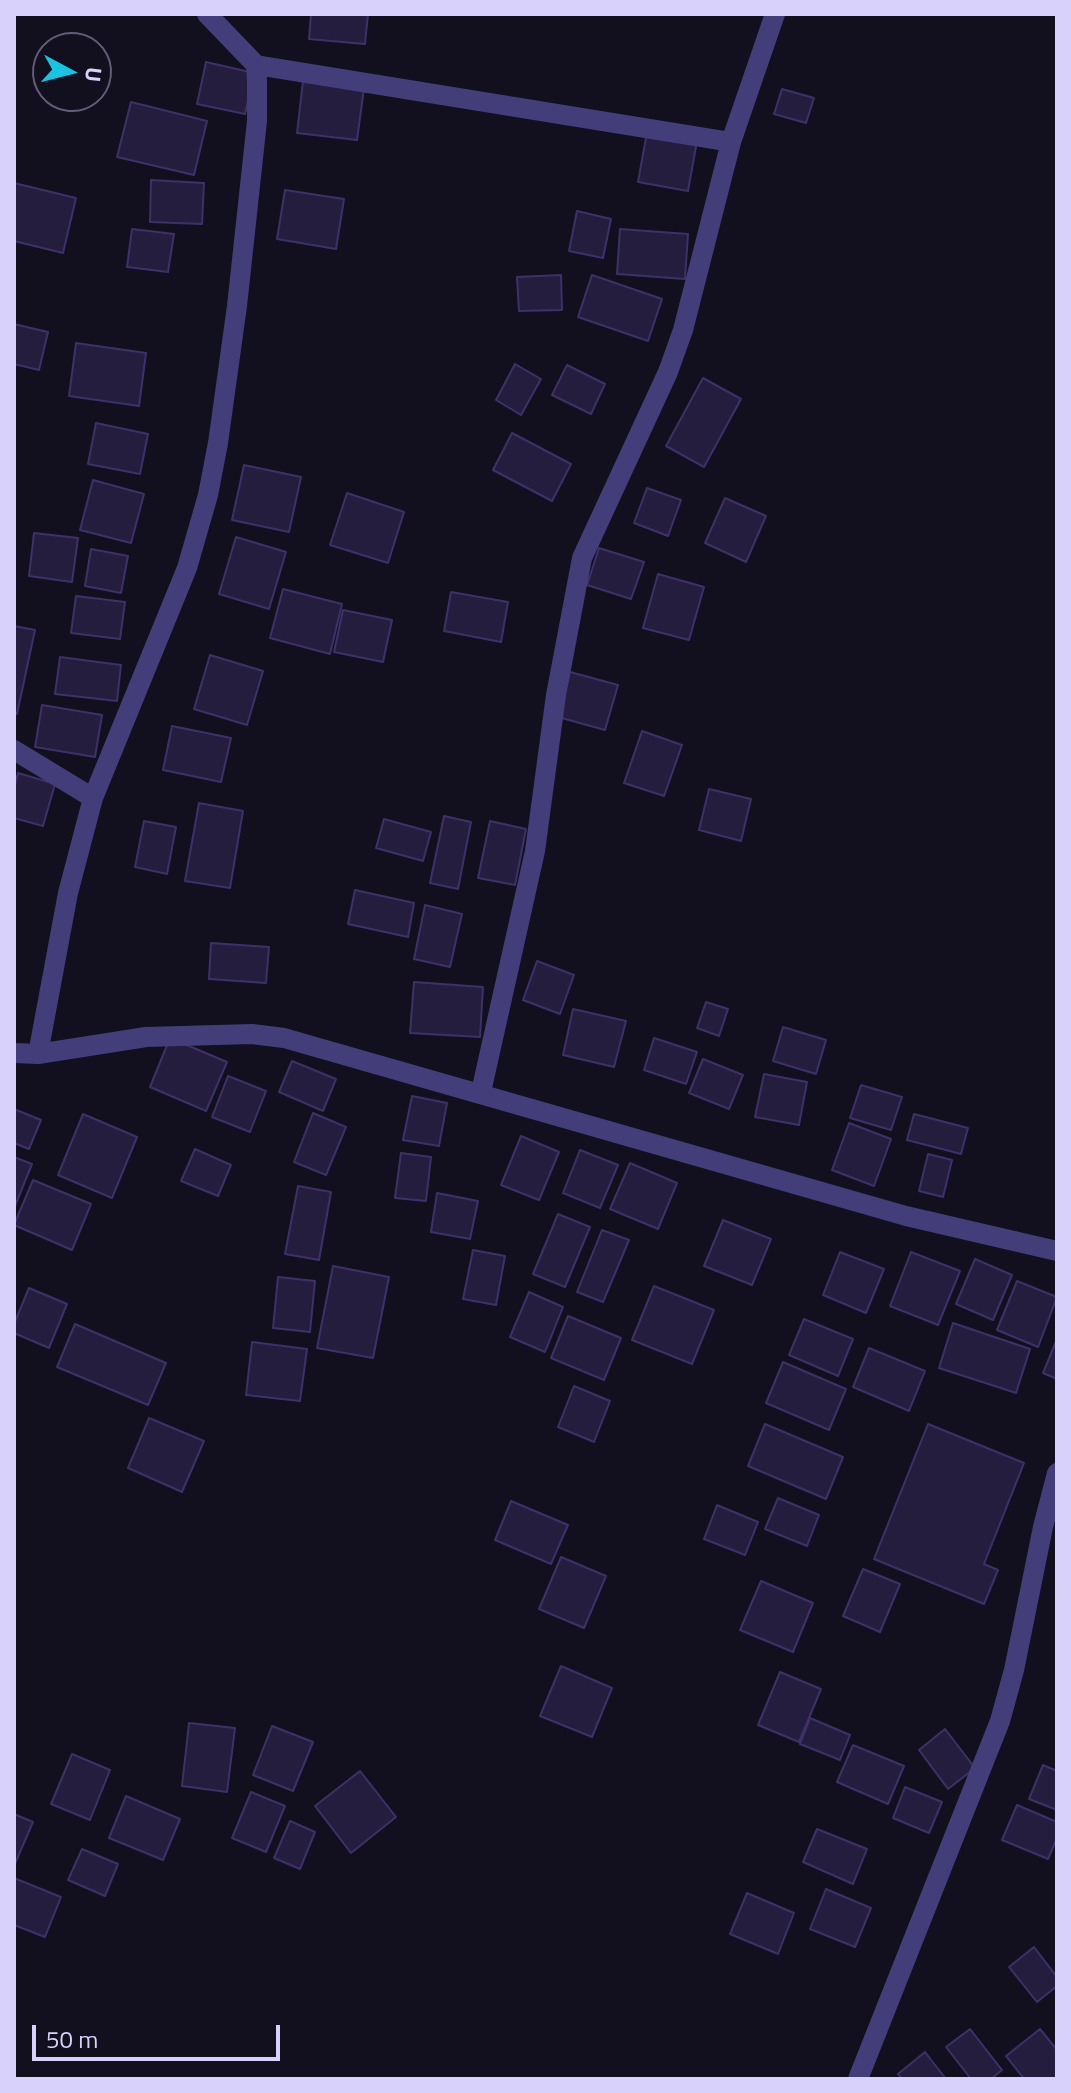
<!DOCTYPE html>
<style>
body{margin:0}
#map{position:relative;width:1071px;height:2093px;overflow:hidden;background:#120f1f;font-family:"Titillium Web",sans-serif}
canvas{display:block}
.frame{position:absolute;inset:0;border:16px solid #d8d1fb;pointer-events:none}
.north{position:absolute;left:32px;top:32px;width:80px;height:80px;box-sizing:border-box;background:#120f1f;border:2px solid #615d77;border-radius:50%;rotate:97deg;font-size:22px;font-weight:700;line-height:32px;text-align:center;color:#d8d1fb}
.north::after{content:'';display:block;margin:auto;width:28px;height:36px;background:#16c5e2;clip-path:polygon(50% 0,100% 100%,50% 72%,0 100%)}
.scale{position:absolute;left:32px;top:2025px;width:248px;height:36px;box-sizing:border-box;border:4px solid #d8d1fb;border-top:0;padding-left:10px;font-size:24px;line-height:28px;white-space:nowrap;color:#d8d1fb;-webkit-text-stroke:6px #120f1f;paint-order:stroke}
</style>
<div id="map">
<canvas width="1071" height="2093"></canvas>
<div class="frame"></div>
<div class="north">U</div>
<div class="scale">50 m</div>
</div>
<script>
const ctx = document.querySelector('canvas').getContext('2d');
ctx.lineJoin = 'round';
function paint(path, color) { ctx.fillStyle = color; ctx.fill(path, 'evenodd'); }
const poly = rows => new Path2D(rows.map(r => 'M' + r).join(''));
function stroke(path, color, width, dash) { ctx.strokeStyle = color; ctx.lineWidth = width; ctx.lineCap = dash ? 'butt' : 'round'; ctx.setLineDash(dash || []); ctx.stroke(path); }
const building = poly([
 [311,14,368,14,365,44,309,39,311,14],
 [206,62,254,73,245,114,197,104,206,62],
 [303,81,364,88,357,140,297,133,303,81],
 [782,89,814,98,806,123,774,114,782,89],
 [131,102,207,121,194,175,117,157,131,102],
 [647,132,697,141,688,191,638,182,647,132],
 [151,180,204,183,202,224,150,222,151,180],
 [14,183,76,198,63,253,14,241,14,183],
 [285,190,344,199,336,249,277,239,285,190],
 [577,211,611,219,603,258,569,251,577,211],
 [132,229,174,234,168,272,127,267,132,229],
 [620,229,688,234,685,279,617,274,620,229],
 [561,275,562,310,519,311,517,277,561,275],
 [592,275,662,299,648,341,578,317,592,275],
 [14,324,48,332,39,370,14,364,14,324],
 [76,343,146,353,139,406,69,396,76,343],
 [515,364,541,379,521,415,496,400,515,364],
 [567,365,605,384,591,414,552,395,567,365],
 [703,378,741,399,704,467,666,446,703,378],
 [96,423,148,434,140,474,88,464,96,423],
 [512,433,571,464,552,501,493,470,512,433],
 [244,465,301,477,289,532,232,520,244,465],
 [93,480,144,494,131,543,80,530,93,480],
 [647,488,681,500,668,536,634,523,647,488],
 [347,493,404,512,388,563,330,545,347,493],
 [725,498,766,516,746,562,705,543,725,498],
 [34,533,78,538,72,582,29,576,34,533],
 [236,537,286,552,269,609,219,594,236,537],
 [599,548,644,562,631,599,587,585,599,548],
 [91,549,128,556,121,593,85,586,91,549],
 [658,574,704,587,689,640,643,628,658,574],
 [283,589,342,604,330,654,270,638,283,589],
 [451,592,508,602,501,642,444,631,451,592],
 [76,596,125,602,120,639,71,633,76,596],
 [343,610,392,620,383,662,334,652,343,610],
 [14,626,35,630,17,714,14,713,14,626],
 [210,655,263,671,247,725,194,709,210,655],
 [60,657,121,665,117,701,55,694,60,657],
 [570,672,618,685,605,730,558,717,570,672],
 [42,705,102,715,95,757,35,747,42,705],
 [172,726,231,738,221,782,163,770,172,726],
 [642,731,682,745,664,796,624,783,642,731],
 [18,773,55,784,43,826,14,818,14,789,18,773],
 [709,789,751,799,741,841,699,830,709,789],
 [199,803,243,811,230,888,185,881,199,803],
 [444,816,471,822,458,889,430,883,444,816],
 [384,819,431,832,423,861,376,848,384,819],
 [144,821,176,827,167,874,135,867,144,821],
 [490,821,526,829,515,885,478,878,490,821],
 [355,890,414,903,408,937,348,924,355,890],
 [425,905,462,914,450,967,414,959,425,905],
 [211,943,269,947,266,983,209,979,211,943],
 [537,961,574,975,560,1014,523,1000,537,961],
 [414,982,483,987,480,1037,410,1033,414,982],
 [706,1002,728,1009,719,1036,697,1028,706,1002],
 [573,1009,626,1021,614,1067,563,1055,573,1009],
 [783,1027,826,1040,816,1074,773,1061,783,1027],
 [170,1038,227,1062,206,1111,150,1087,170,1038],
 [654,1038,697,1052,686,1084,644,1070,654,1038],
 [703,1059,743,1075,729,1109,689,1093,703,1059],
 [292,1061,336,1079,323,1111,279,1092,292,1061],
 [764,1074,807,1082,799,1125,755,1117,764,1074],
 [228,1076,266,1091,250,1132,212,1117,228,1076],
 [861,1085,902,1097,891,1130,850,1118,861,1085],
 [412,1096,447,1103,439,1146,403,1140,412,1096],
 [14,1109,41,1120,29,1149,14,1143,14,1109],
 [313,1113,346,1127,326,1175,294,1162,313,1113],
 [83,1114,137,1137,112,1198,58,1175,83,1114],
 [914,1114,968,1128,961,1154,907,1140,914,1114],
 [849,1123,891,1139,874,1186,832,1170,849,1123],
 [521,1136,559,1152,539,1200,501,1185,521,1136],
 [195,1149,231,1165,218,1196,181,1181,195,1149],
 [580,1150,618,1165,600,1208,563,1193,580,1150],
 [401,1153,431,1157,426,1201,395,1198,401,1153],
 [928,1154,952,1160,943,1197,919,1191,928,1154],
 [14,1157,32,1164,15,1206,14,1206,14,1157],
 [630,1163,677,1183,658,1229,610,1209,630,1163],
 [33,1180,91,1204,72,1250,14,1225,33,1180],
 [298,1186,331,1192,319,1260,285,1254,298,1186],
 [437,1193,478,1201,470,1239,431,1232,437,1193],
 [558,1214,590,1227,565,1287,533,1274,558,1214],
 [723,1220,771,1239,752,1285,704,1266,723,1220],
 [602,1230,629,1240,603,1302,577,1292,602,1230],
 [473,1250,505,1256,496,1305,463,1299,473,1250],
 [840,1252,884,1269,866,1313,823,1295,840,1252],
 [911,1252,960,1271,938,1325,890,1306,911,1252],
 [975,1259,1012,1275,993,1320,956,1304,975,1259],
 [333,1266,389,1277,373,1358,317,1348,333,1266],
 [278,1277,315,1281,310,1332,273,1328,278,1277],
 [1017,1281,1057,1297,1038,1347,997,1330,1017,1281],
 [654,1286,714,1310,692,1364,632,1340,654,1286],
 [29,1288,67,1304,49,1348,14,1333,14,1324,29,1288],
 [529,1292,563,1307,545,1352,510,1337,529,1292],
 [568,1316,621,1338,604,1380,551,1358,568,1316],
 [804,1319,853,1339,838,1376,789,1355,804,1319],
 [953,1323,1030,1349,1016,1393,939,1368,953,1323],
 [75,1324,166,1363,148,1405,57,1367,75,1324],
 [1057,1339,1057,1379,1043,1373,1057,1339],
 [252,1342,307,1349,300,1401,246,1395,252,1342],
 [869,1348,925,1371,909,1411,853,1387,869,1348],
 [783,1362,846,1389,829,1430,766,1403,783,1362],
 [574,1386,610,1401,594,1442,558,1427,574,1386],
 [149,1418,204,1441,182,1492,128,1468,149,1418],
 [765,1424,843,1457,826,1499,748,1466,765,1424],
 [928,1424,1024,1463,984,1564,998,1570,984,1604,874,1559,928,1424],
 [778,1498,819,1515,807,1546,765,1529,778,1498],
 [511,1501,568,1525,551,1564,495,1540,511,1501],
 [717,1505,758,1522,745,1555,704,1539,717,1505],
 [561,1557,606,1576,584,1628,539,1609,561,1557],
 [863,1569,900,1584,880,1632,843,1616,863,1569],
 [761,1581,813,1603,793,1652,740,1630,761,1581],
 [561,1666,612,1688,592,1737,540,1716,561,1666],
 [780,1672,821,1689,799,1742,758,1725,780,1672],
 [810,1718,850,1735,840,1760,800,1744,810,1718],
 [189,1723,235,1728,227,1792,182,1786,189,1723],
 [272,1726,313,1742,293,1791,253,1775,272,1726],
 [945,1729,975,1768,948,1789,919,1750,945,1729],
 [853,1745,904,1766,888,1804,837,1782,853,1745],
 [72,1754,110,1770,90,1820,51,1804,72,1754],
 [1043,1765,1057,1771,1057,1810,1029,1799,1043,1765],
 [360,1771,396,1817,351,1853,315,1806,360,1771],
 [905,1787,942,1802,929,1833,893,1818,905,1787],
 [251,1792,285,1806,266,1852,232,1838,251,1792],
 [126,1796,180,1819,163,1860,109,1838,126,1796],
 [1017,1805,1057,1822,1057,1838,1048,1859,1002,1840,1017,1805],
 [14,1814,33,1822,14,1866,14,1814],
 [290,1821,315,1832,300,1869,274,1858,290,1821],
 [817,1829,867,1849,853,1884,803,1862,817,1829],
 [82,1849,118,1864,105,1896,68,1880,82,1849],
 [14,1878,61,1897,45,1937,14,1925,14,1878],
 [826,1889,871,1908,855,1947,810,1929,826,1889],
 [747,1893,794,1913,778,1954,730,1934,747,1893],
 [1034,1947,1057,1977,1057,1986,1037,2002,1009,1967,1034,1947],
 [970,2029,1002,2070,991,2079,971,2079,946,2047,970,2029],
 [1040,2029,1057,2050,1057,2079,1024,2079,1006,2056,1040,2029],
 [925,2052,946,2079,902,2079,898,2074,925,2052]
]);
const minor = poly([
 [256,65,731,142],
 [14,750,93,798],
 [38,1054,68,893,93,798,187,568,208,495,218,443,237,306,257,121,257,81,256,65,207,14],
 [481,1092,535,851,556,695,582,558,668,372,683,330,731,142,775,14]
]);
const tertiary = poly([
 [14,1053,38,1054,146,1037,252,1034,284,1038,906,1216,1057,1251],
 [858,2079,1000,1721,1014,1670,1043,1527,1057,1473]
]);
paint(building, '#251d3e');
stroke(building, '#3e3168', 2);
stroke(minor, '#433e7a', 20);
stroke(tertiary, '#433e7a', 20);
</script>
